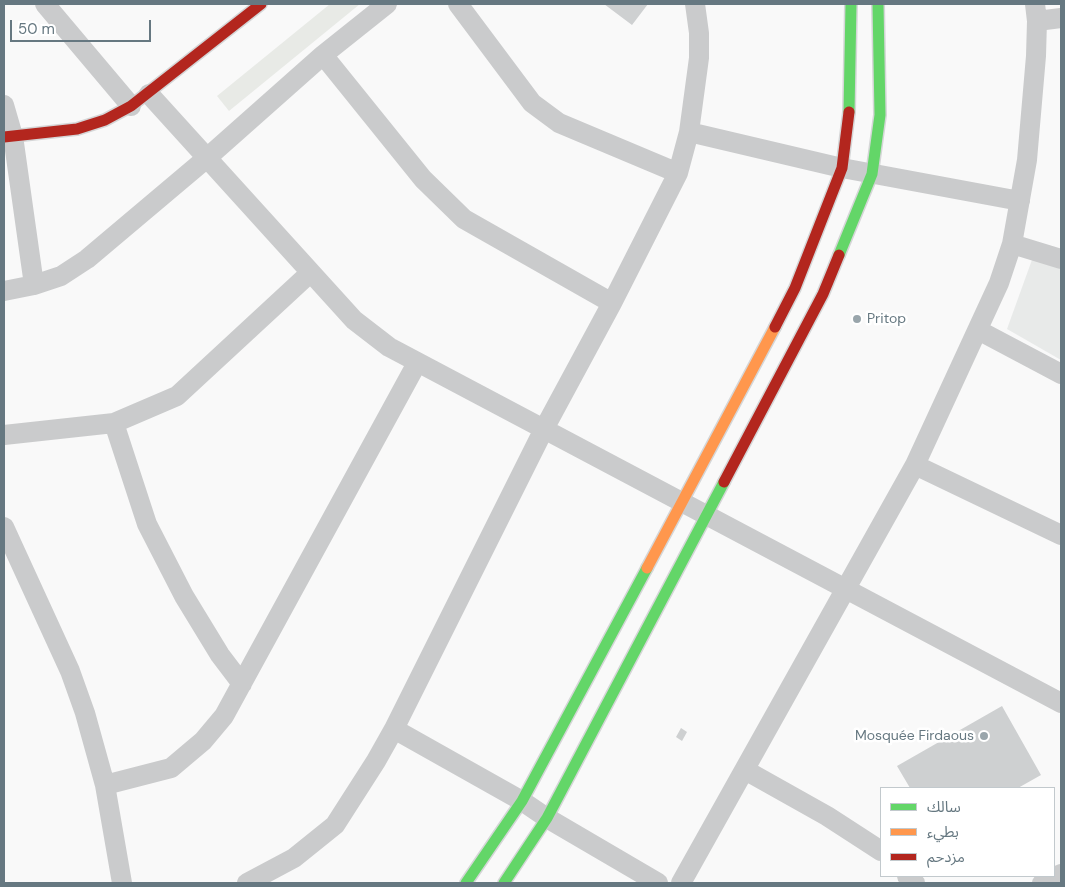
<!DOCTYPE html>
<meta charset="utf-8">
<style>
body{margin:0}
#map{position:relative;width:1065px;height:887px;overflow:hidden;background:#f9f9f9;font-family:"DM Sans","Noto Sans Arabic",sans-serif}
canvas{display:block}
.frame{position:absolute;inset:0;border:5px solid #667881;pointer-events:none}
.legend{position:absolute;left:880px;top:787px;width:175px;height:90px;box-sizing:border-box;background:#fff;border:1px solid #c2c9cd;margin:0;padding:6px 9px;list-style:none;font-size:15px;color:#667881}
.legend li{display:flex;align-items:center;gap:10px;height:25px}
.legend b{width:25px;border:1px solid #c2c9cd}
.scale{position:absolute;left:10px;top:20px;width:141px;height:22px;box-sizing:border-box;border:2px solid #667881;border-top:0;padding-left:6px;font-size:15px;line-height:18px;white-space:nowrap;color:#667881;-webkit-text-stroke:4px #fff;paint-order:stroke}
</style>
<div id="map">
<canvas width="1065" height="887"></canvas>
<div class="frame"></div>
<ul class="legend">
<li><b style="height:6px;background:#63d668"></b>سالك</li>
<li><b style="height:6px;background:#ff974d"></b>بطيء</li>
<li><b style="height:6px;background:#b3261e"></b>مزدحم</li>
</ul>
<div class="scale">50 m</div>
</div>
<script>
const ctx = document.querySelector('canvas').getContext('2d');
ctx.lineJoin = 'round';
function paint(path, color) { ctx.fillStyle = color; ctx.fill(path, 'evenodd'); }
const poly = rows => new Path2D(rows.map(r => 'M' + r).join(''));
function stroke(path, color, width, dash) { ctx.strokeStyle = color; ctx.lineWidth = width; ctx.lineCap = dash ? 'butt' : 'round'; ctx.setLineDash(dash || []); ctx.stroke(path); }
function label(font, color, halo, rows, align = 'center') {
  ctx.font = font + ' "DM Sans",sans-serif'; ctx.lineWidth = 5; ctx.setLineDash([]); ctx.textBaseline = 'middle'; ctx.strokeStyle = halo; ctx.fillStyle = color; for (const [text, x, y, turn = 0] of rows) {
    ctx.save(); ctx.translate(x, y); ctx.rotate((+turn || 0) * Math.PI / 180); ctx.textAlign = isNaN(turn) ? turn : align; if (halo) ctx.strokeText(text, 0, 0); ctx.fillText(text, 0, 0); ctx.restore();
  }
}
const built = poly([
 [1033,257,1061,267,1061,360,1007,329]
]);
const green = poly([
 [330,4,360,4,229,111,217,96]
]);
const building = poly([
 [604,4,648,4,632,25],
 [1002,706,1041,775,1018,788,910,788,897,766],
 [681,728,687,732,682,741,676,737]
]);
const street = poly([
 [45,4,131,106],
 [458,4,532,103,559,123,678,173],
 [1037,21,1061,18],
 [323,55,423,179,464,219,612,303],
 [149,94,354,320,389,347,1061,703],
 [4,105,13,136,34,285],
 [689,132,842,168,1020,201],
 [1012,244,1061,259],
 [4,291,34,285,61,276,87,259,208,157,323,55,387,4],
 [978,330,1061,374],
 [114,423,147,524,184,596,220,655,242,684],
 [4,435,114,423,177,396,310,273],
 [915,465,1061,535],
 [4,527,70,671,85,713,105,785,122,883],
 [394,729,522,801,547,818,658,883],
 [745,770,827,816,881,851],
 [105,785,171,768,203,741,224,716,417,363],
 [907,876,915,883],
 [247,883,294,858,335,825,376,761,394,729,544,429,612,303,678,173,689,132,699,58,699,33,695,4],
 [681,883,915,465,999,283,1012,244,1027,160,1036,56,1037,21,1035,4],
 [1042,883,1061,874]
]);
const fast = poly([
 [849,112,851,4],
 [839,255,872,174,880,115,878,4],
 [466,883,522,801,647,568],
 [504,883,547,818,724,482]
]);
const slow = poly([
 [647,568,775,327]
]);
const jam = poly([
 [4,137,77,129,105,120,131,106,261,4],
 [775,327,795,288,842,168,849,112],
 [724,482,823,294,839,255]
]);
const markers = [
 [857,319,5,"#99a5ab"],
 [984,736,5,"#99a5ab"]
];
const poiNames = [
 ["Pritop",867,319],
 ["Mosquée Firdaous",974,736,"right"]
];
paint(built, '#e8eae9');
paint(green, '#e8eae6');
paint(building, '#ced0d1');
stroke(fast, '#d5d6d7', 14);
stroke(slow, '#d5d6d7', 14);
stroke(jam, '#d5d6d7', 14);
stroke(street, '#cacbcc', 20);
stroke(fast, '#63d668', 11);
stroke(slow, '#ff974d', 11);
stroke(jam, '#b3261e', 11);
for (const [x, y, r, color] of markers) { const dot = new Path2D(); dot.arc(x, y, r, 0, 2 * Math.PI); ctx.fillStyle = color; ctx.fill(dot); stroke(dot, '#fff', 2); }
label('14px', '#667881', '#fff', poiNames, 'left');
</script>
